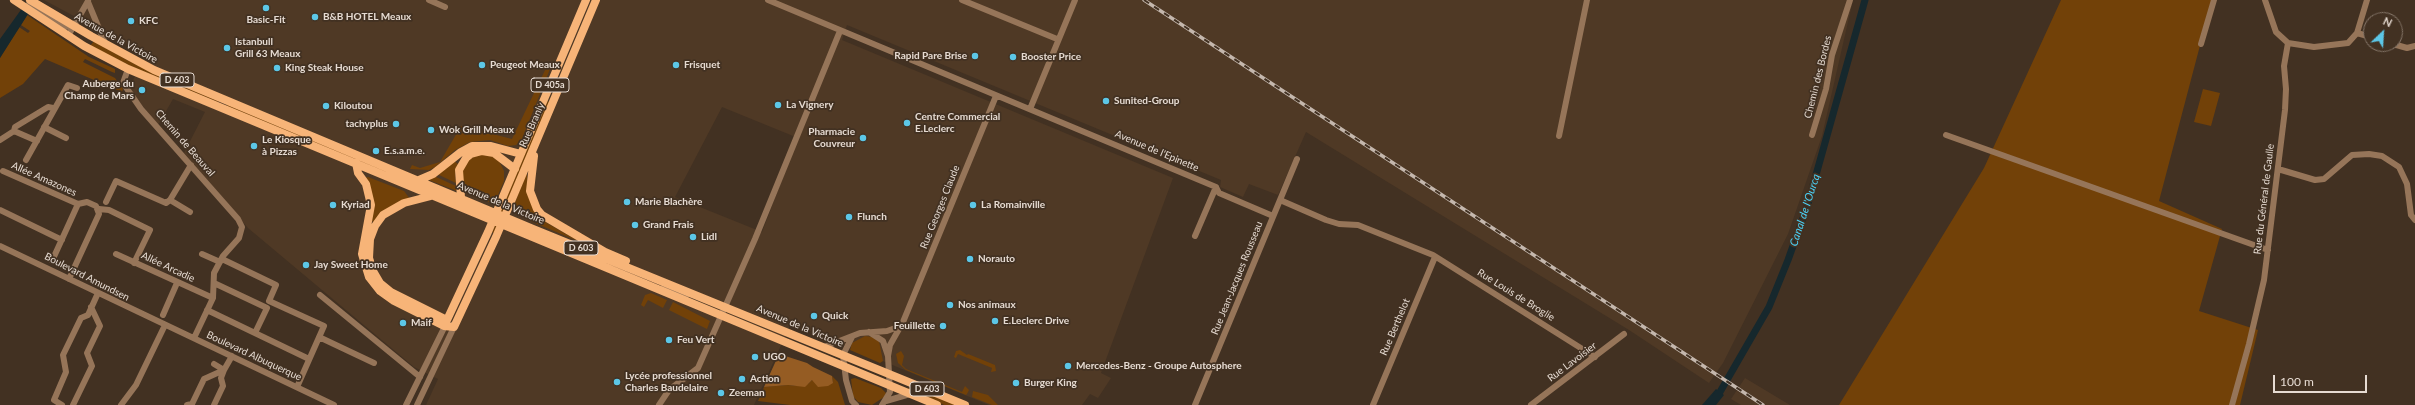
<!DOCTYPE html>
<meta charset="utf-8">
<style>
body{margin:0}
#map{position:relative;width:2415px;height:405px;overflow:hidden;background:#423122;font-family:Lato,sans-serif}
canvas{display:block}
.north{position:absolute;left:2363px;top:12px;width:40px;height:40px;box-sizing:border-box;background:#423122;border:1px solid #847568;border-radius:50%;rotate:25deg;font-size:11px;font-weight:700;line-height:16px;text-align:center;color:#e6dbd2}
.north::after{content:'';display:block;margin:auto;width:14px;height:18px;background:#5cc7e7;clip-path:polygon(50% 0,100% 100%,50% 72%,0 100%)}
.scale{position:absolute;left:2273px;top:375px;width:94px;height:18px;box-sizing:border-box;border:2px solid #e6dbd2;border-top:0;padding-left:5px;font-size:12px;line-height:14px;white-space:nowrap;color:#e6dbd2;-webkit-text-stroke:3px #423122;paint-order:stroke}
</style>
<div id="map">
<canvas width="2415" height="405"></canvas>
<div class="north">N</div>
<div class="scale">100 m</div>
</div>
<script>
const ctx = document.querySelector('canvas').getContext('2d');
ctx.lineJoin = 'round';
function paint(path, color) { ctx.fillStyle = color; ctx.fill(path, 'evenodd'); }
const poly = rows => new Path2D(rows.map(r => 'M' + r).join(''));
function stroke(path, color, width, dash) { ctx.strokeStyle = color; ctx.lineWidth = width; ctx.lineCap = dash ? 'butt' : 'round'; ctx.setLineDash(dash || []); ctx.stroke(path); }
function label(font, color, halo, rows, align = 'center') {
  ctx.font = font + ' Lato,sans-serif'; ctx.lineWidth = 3.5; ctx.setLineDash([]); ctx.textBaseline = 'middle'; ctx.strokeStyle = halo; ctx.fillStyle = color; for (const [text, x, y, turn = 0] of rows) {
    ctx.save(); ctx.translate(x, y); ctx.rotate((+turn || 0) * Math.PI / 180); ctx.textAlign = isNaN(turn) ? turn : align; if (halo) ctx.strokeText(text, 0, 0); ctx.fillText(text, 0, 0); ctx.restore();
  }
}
const built = poly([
 [44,0,1853,0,1822,136,1788,234,1723,363,1709,383,1629,330,1306,132,1278,195,1249,184,1243,197,1220,187,1221,180,847,25,842,40,1173,178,1101,373,1111,378,1098,398,1090,394,1082,405,989,405,791,323,754,405,426,405,438,379,414,367,248,228,184,153,205,112,173,99,158,125,129,89,145,54],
 [722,107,798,138,762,232,675,197],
 [1745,378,1790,405,1741,405,1731,399]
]);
const green = poly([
 [2061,0,2212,0,2159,201,2222,229,2199,311,2258,330,2240,405,1839,405,1984,168],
 [27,15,89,57,115,69,115,73,112,72,85,59,83,62,115,78,123,89,122,92,45,59,23,84,0,98,0,58,19,27,28,33,30,31,21,25],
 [94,41,127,60,174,82,219,99,218,102,133,67,90,46],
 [547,66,550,69,521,141,516,145,508,146,490,140,470,142,455,150,435,167,429,170,410,169,412,165,420,168,440,162,461,126,512,139],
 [2203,89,2220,93,2211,126,2194,122],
 [547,101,550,102,494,233,492,232,498,219,227,106,229,103,498,216],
 [478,155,491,155,499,161,504,171,504,181,494,204,474,196,462,182,462,170,469,159],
 [454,161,458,164,455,174,456,183,437,174],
 [525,175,527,175,528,194,536,212,547,223,580,242,535,223,512,211],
 [434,176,456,186,457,191,429,180,429,178],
 [368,177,404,191,410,199,374,222,371,221,365,178],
 [651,293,667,300,663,308,648,300,644,307,641,305,645,295],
 [673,302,710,321,707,329,669,310],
 [865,336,873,337,879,341,883,361,880,363,850,350,852,343],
 [960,350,967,355,968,354,995,365,996,371,991,372,992,368,958,354,956,358,954,357,956,351],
 [901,351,904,356,902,365,906,369,962,392,965,386,969,390,967,394,966,395,906,370,898,363,896,354],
 [832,376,838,382,845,405,790,405,758,401,764,387,788,385,797,386,808,384,812,380,833,383],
 [855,378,881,388,886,393,884,397,872,405,858,402,853,396,851,379],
 [910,386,957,405,944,405,908,389],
 [973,391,988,395,998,405,992,405,972,397]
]);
const forest = poly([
 [779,354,807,363,813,367,832,376,833,383,828,386,818,387,812,380,805,387,788,385,764,387]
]);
const water = poly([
 [28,0,37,0,0,58,0,39],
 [1716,389,1724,395,1716,405,1702,405]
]);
const canal = poly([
 [1709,405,1720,392,1769,307,1788,260,1807,207,1865,0]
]);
const minor = poly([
 [429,0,445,7],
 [768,0,1216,187,1219,193,1273,216],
 [962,0,1057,39],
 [88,2,105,43],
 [28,5,63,27,74,26],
 [2357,33,2371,37],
 [68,36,88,1],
 [2288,43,2314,47,2348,43,2357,33,2367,0],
 [2201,44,2214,0],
 [2393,44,2407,48,2415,46],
 [128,69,123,83,141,109,238,219,242,227,239,238,223,256,214,273,213,298,194,338],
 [1030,109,1075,0],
 [44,127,66,138],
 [14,131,15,127,48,107,53,108],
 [1812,135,1826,89,1832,55,1850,0],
 [1946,135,2268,250],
 [1559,136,1587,0],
 [0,140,14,131,37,141],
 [26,160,68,85,77,88],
 [2278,169,2315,180,2324,179,2352,155,2369,154,2382,156,2399,167,2407,184,2411,215,2415,220],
 [3,171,78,204],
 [170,200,190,212],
 [1280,200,1326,220,1339,224,1358,225,1433,255,1595,357],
 [106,202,116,181,166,203,170,200,191,165],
 [99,209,109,210,150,230,134,263],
 [0,210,62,240],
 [1195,236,1216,187],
 [0,246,334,405],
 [116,254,213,298],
 [202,254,220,262],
 [222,259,276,285,269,301,324,326,297,387],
 [52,261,78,204],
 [69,279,99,214,96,206,87,202,78,204],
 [214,283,267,308,255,333],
 [663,288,686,296],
 [320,295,420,377],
 [207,310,309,359],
 [163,315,177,283],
 [869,332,883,341,888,356,890,392,882,405],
 [319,337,374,363],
 [852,337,843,355,846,380,852,401,856,405],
 [824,347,860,333,887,331,901,326],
 [888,356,890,345,903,322,996,96],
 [214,364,224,370,232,356],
 [886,401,910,394],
 [62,405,54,400,66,372,63,355,81,318,88,315,98,293],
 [73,405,92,366,87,353,100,326,91,307],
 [121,405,136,385,165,325],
 [187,405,192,404,204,379,224,370],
 [214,405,223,386,221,378,224,370],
 [406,405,446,324],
 [417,405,454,327,452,325],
 [659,405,669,390,698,368,755,239,840,31],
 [1195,405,1297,159],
 [1373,405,1435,257],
 [1531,405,1624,334],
 [2232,405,2249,344,2264,280,2285,110,2286,89,2284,66,2288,43,2276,32,2265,0]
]);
const major = poly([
 [14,0,84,46,128,69,937,405],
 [30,0,91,36,154,70,533,229,965,405],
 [534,156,530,191,537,209,542,215,605,252,626,261],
 [356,163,358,173,366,184,371,205,362,254,369,277,380,291,394,301,444,326,454,327,496,237,596,0],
 [419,180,433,174,461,152,472,146,491,146,521,154],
 [431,196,404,203,383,215,375,226,370,239,369,258,373,271,380,283,391,292,447,320,488,232,586,0],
 [461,197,459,170,466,158,471,154,482,151,494,153,515,169]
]);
const rail = poly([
 [1144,0,1763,405]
]);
const markers = [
 [266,8,4,"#5cc7e7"],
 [315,17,4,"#5cc7e7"],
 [131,21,4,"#5cc7e7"],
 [227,48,4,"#5cc7e7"],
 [975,56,4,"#5cc7e7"],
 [1013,57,4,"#5cc7e7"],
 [482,65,4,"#5cc7e7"],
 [676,65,4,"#5cc7e7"],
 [277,68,4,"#5cc7e7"],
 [142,90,4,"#5cc7e7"],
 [1106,101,4,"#5cc7e7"],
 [778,105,4,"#5cc7e7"],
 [326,106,4,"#5cc7e7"],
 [907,123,4,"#5cc7e7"],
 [396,124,4,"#5cc7e7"],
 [431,130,4,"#5cc7e7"],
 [863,138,4,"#5cc7e7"],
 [254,146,4,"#5cc7e7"],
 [376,151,4,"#5cc7e7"],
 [627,202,4,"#5cc7e7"],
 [333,205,4,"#5cc7e7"],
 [973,205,4,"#5cc7e7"],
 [849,217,4,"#5cc7e7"],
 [635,225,4,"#5cc7e7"],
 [693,237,4,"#5cc7e7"],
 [970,259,4,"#5cc7e7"],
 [306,265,4,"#5cc7e7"],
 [950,305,4,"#5cc7e7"],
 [814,316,4,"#5cc7e7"],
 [995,321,4,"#5cc7e7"],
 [403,323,4,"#5cc7e7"],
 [943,326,4,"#5cc7e7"],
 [669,340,4,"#5cc7e7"],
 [755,357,4,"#5cc7e7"],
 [1068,366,4,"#5cc7e7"],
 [742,379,4,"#5cc7e7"],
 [617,382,4,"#5cc7e7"],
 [1016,383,4,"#5cc7e7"],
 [721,393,4,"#5cc7e7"]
];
const shields = [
 [177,80,34],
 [550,85,38],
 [581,248,34],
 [927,389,34]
];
const shieldNames = [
 ["D 603",177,80],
 ["D 405a",550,85],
 ["D 603",581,248],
 ["D 603",927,389]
];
const poiNames = [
 ["B&B HOTEL Meaux",323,17],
 ["Basic-Fit",266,20,"center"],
 ["KFC",139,21],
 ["Istanbull",235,42],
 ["Grill 63 Meaux",235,54],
 ["Rapid Pare Brise",967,56,"right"],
 ["Booster Price",1021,57],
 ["Peugeot Meaux",490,65],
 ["Frisquet",684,65],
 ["King Steak House",285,68],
 ["Auberge du",134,84,"right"],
 ["Champ de Mars",134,96,"right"],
 ["Sunited-Group",1114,101],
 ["La Vignery",786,105],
 ["Kiloutou",334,106],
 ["Centre Commercial",915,117],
 ["E.Leclerc",915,129],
 ["tachyplus",388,124,"right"],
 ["Wok Grill Meaux",439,130],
 ["Pharmacie",855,132,"right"],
 ["Couvreur",855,144,"right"],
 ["Le Kiosque",262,140],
 ["à Pizzas",262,152],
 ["E.s.a.m.e.",384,151],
 ["Marie Blachère",635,202],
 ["Kyriad",341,205],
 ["La Romainville",981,205],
 ["Flunch",857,217],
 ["Grand Frais",643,225],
 ["Lidl",701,237],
 ["Norauto",978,259],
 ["Jay Sweet Home",314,265],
 ["Nos animaux",958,305],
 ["Quick",822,316],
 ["E.Leclerc Drive",1003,321],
 ["Maif",411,323],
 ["Feuillette",935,326,"right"],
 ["Feu Vert",677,340],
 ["UGO",763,357],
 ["Mercedes-Benz - Groupe Autosphere",1076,366],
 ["Lycée professionnel",625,376],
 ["Charles Baudelaire",625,388],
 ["Action",750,379],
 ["Burger King",1024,383],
 ["Zeeman",729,393]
];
const streetNames = [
 ["Avenue de la Victoire",116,38,29],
 ["Chemin des Bordes",1818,77,-76],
 ["Rue Branly",532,125,-66],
 ["Chemin de Beauval",185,143,49],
 ["Avenue de l'Epinette",1157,151,23],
 ["Allée Amazones",44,179,24],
 ["Rue du Général de Gaulle",2264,199,-83],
 ["Avenue de la Victoire",501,203,23],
 ["Rue Georges Claude",940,207,-68],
 ["Allée Arcadie",168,267,25],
 ["Boulevard Amundsen",87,277,27],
 ["Rue Jean-Jacques Rousseau",1237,278,-68],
 ["Rue Louis de Broglie",1516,295,32],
 ["Avenue de la Victoire",800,326,23],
 ["Rue Berthelot",1395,327,-67],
 ["Boulevard Albuquerque",254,356,25],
 ["Rue Lavoisier",1572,362,-37]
];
const waterNames = [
 ["Canal de l'Ourcq",1805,210,-72]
];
paint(built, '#4f3925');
paint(green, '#724108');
paint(forest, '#955c23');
paint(water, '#16282d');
stroke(canal, '#16282d', 7);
stroke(minor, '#967559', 6);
stroke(major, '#f7b478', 8);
stroke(rail, '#c4b7ad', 3.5);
stroke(rail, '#423122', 2, [6]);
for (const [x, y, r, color] of markers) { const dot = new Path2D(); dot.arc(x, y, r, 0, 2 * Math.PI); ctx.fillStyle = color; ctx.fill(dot); stroke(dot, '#423122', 1.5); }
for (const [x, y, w] of shields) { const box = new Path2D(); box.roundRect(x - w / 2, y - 7, w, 14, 3); ctx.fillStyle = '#423122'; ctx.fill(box); stroke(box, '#e6dbd2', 1); }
label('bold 9px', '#e6dbd2', null, shieldNames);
label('bold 10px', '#e6dbd2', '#423122', poiNames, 'left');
label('10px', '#e6dbd2', '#423122', streetNames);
label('italic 11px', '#4bd3f9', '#423122', waterNames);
</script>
